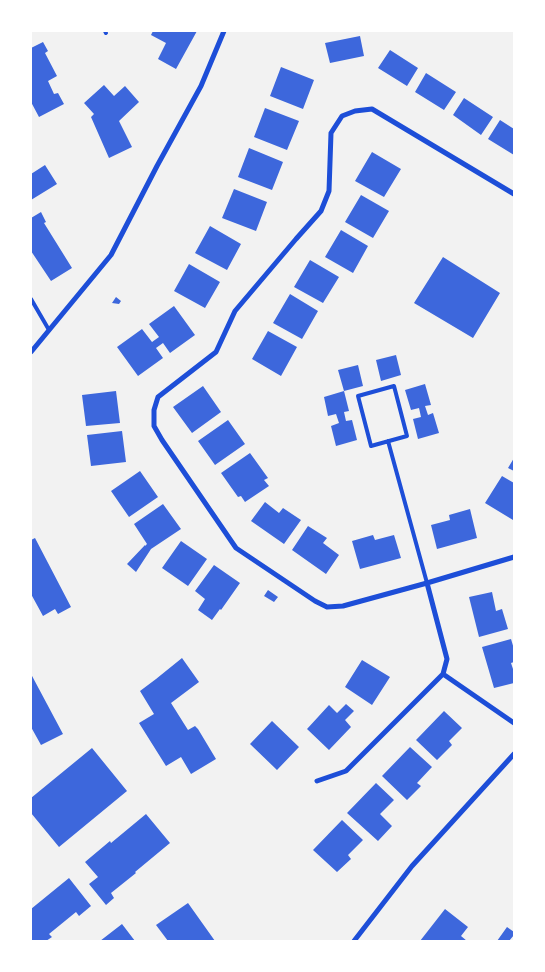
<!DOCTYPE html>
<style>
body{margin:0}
#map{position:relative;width:545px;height:972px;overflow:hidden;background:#f2f2f2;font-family:"Varela Round",sans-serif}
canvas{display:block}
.frame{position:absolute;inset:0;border:32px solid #fff;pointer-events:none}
</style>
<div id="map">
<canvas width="545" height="972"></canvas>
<div class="frame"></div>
</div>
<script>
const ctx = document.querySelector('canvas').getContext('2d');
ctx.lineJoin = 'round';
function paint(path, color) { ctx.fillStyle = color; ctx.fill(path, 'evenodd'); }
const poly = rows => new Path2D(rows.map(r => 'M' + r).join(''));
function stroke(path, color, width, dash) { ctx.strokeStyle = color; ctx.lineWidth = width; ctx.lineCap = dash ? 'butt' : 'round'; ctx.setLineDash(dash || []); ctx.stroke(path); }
const building = poly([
 [153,31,197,31,176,69,158,59,166,43,151,35],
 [360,36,364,56,330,63,325,43],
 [43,42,48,51,45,53,57,76,48,81,54,94,58,93,64,104,39,117,31,102,31,48],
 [390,50,418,68,407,86,378,68],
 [281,67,314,80,303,109,270,96],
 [426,73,456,92,444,110,415,92],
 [104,85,114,96,125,86,139,102,119,121,132,147,109,158,91,117,94,114,84,103],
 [464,98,493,117,481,135,453,115],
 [265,108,299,121,287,150,254,137],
 [500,120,514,129,514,155,488,139],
 [249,148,283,162,272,190,238,177],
 [372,152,401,169,384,197,355,181],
 [45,165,57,184,31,200,31,174],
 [234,189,267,202,256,231,222,218],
 [361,195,389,211,373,238,345,222],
 [41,212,46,222,44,223,72,268,51,281,31,251,31,218],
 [210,226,241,244,227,270,195,253],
 [341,230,368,246,353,273,325,257],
 [443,257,500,293,473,338,414,303],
 [310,260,339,277,323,303,294,287],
 [189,264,220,282,205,308,174,291],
 [290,294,318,311,302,339,273,323],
 [116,297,121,301,119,304,112,303],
 [174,306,195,335,170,353,163,343,156,348,163,358,138,376,117,347,142,329,152,342,159,337,149,324],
 [268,331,297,347,281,376,252,359],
 [396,355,401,375,381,381,376,360],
 [358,365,363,386,344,391,338,370],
 [425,384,431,405,425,406,428,415,433,413,439,433,418,439,413,419,421,417,419,408,411,410,405,390],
 [203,386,221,412,192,433,173,407],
 [116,391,120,423,86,426,82,395],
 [344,391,349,411,344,412,346,421,352,420,357,440,336,446,331,426,339,423,336,414,328,416,324,397],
 [228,420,245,444,215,465,198,441],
 [122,431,126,462,91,466,87,435],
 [250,453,268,478,264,480,269,486,245,502,241,496,238,497,221,473],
 [514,458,514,471,508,468],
 [140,471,158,497,129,517,111,491],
 [502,476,514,483,514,519,513,520,485,503],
 [265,502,279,513,283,508,301,520,284,544,251,521],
 [163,504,181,529,151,549,136,572,127,564,145,545,145,546,147,544,134,524],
 [470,509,477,538,437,549,431,525,450,520,449,515],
 [308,526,327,538,323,543,339,555,326,574,292,550],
 [373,535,375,540,394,535,401,558,360,569,352,541],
 [35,538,71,607,58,614,55,609,43,616,31,594,31,540],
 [181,541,207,559,188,586,162,568],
 [214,565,240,583,221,610,220,609,212,620,198,610,205,599,195,591],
 [268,590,278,597,274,602,264,596],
 [492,592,496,611,502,609,508,629,479,637,469,597],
 [511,639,514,649,514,662,511,663,514,672,514,683,494,688,482,647],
 [182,658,199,682,171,703,188,730,195,726,198,729,216,759,191,774,181,757,166,766,139,723,154,714,140,691,156,679],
 [362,660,390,677,372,705,345,687],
 [31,674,63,734,41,745,31,727],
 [346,704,354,711,345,720,351,727,329,750,307,729,329,705,337,713],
 [444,711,462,728,449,741,452,745,437,760,416,740],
 [272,721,299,747,277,770,250,744],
 [410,747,432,767,417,783,421,786,407,800,382,776],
 [92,748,127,791,59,847,31,813,31,798],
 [376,783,394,800,380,814,392,826,378,841,347,813],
 [146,814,170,843,135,872,136,873,111,893,114,898,106,905,89,884,98,877,85,862,110,841,111,843],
 [342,820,363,840,348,855,351,859,337,872,313,850],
 [69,878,91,906,79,916,76,912,49,934,52,937,46,941,31,941,31,909],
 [188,903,215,941,168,941,156,925],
 [445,909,468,927,461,936,467,941,420,941],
 [122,924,135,941,100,941],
 [507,927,514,932,514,935,509,941,497,941]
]);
const service = poly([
 [105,31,106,33],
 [31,299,49,330],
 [394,386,407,436,371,446,358,396,394,386],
 [388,441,427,583]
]);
const minor = poly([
 [514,194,372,109,355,111,342,116,331,133,329,191,321,211,296,239,235,311,216,352,158,397,154,410,154,426,162,440,236,548,315,601,327,607,343,606,427,583,514,557],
 [31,352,111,255,157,166,201,86,224,31],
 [427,583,447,659,443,674,514,723],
 [317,781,346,771,443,674],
 [354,941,412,866,514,754]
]);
paint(building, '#3d67dc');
stroke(service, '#1d4ed8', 4);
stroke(minor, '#1d4ed8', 5);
</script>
